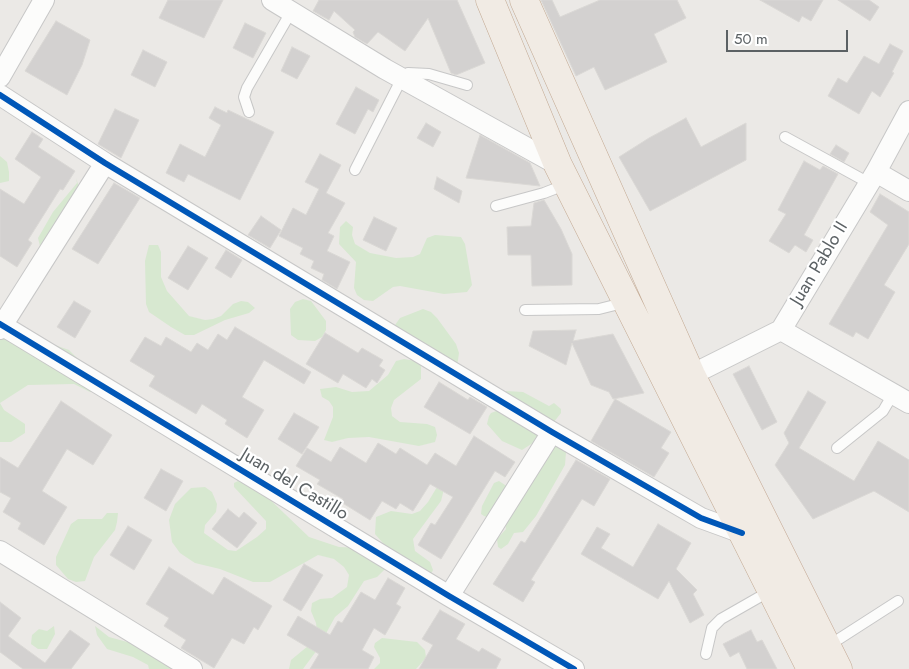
<!DOCTYPE html>
<style>
body{margin:0}
#map{position:relative;width:909px;height:669px;overflow:hidden;background:#ebe9e6;font-family:Jost,sans-serif}
canvas{display:block}
.scale{position:absolute;left:726px;top:30px;width:122px;height:22px;box-sizing:border-box;border:2px solid #5b6164;border-top:0;padding-left:6px;font-size:15px;line-height:18px;white-space:nowrap;color:#5b6164;-webkit-text-stroke:4px #fff;paint-order:stroke}
</style>
<div id="map">
<canvas width="909" height="669"></canvas>
<div class="scale">50 m</div>
</div>
<script>
const ctx = document.querySelector('canvas').getContext('2d');
ctx.lineJoin = 'round';
function paint(path, color) { ctx.fillStyle = color; ctx.fill(path, 'evenodd'); }
const poly = rows => new Path2D(rows.map(r => 'M' + r).join(''));
function stroke(path, color, width, dash) { ctx.strokeStyle = color; ctx.lineWidth = width; ctx.lineCap = dash ? 'butt' : 'round'; ctx.setLineDash(dash || []); ctx.stroke(path); }
function label(font, color, halo, rows, align = 'center') {
  ctx.font = font + ' Jost,sans-serif'; ctx.lineWidth = 4.5; ctx.setLineDash([]); ctx.textBaseline = 'middle'; ctx.strokeStyle = halo; ctx.fillStyle = color; for (const [text, x, y, turn = 0] of rows) {
    ctx.save(); ctx.translate(x, y); ctx.rotate((+turn || 0) * Math.PI / 180); ctx.textAlign = isNaN(turn) ? turn : align; if (halo) ctx.strokeText(text, 0, 0); ctx.fillText(text, 0, 0); ctx.restore();
  }
}
const green = poly([
 [0,156,7,162,9,172,9,181,0,183],
 [76,178,80,190,44,248,40,246,38,238,53,212,77,183],
 [346,221,353,227,352,235,355,244,370,253,396,258,413,257,420,254,427,238,435,235,461,237,465,244,472,285,467,292,444,294,400,286,393,287,373,301,364,300,357,295,354,288,356,262,339,244,340,227],
 [149,245,158,245,161,252,161,277,167,291,189,316,205,320,213,319,221,316,233,304,241,301,248,302,255,308,249,313,225,320,194,335,185,335,171,327,149,312,146,304,145,261],
 [303,299,311,301,326,321,326,330,322,337,315,341,298,340,291,335,290,309,295,302],
 [423,309,431,312,437,318,456,344,459,353,457,367,396,329,395,325,400,318],
 [0,326,69,350,81,362,98,392,90,392,74,384,28,385,0,403,4,410,25,424,25,433,11,442,0,442],
 [404,359,421,362,421,379,394,400,391,408,392,416,400,422,427,424,435,427,437,435,435,442,419,446,369,437,348,438,332,442,324,440,333,417,333,407,329,401,322,397,320,389,336,387,352,392,369,391,388,375,396,361],
 [506,391,523,392,549,406,554,403,561,409,561,413,542,437,522,450,502,441,487,424,489,416,491,413,499,410],
 [556,445,566,452,565,465,536,516,523,532,514,533,508,544,501,549,498,547,497,539,506,529,505,525,484,516,481,514,482,506,494,483,499,481,520,495,525,494,533,478],
 [238,481,261,491,309,537,339,547,388,549,375,534,376,517,391,511,412,514,420,511,428,502,437,487,445,485,441,501,413,539,415,551,430,562,433,570,431,574,386,568,377,577,364,581,348,606,335,617,317,650,303,669,289,669,291,660,308,646,317,631,316,623,311,611,312,603,320,599,332,598,347,587,349,575,344,567,334,559,318,555,270,582,253,582,220,569,195,563,180,553,172,542,169,520,175,504,191,488,205,487,212,492,217,504,216,512,205,525,204,533,228,550,236,551,257,537,266,529,266,521,234,487,234,483],
 [107,513,118,513,117,522,115,530,94,557,85,581,76,582,68,579,56,565,56,557,71,524,78,519,102,519],
 [54,626,55,634,47,649,38,649,31,644,32,635,39,629,47,631],
 [95,626,109,637,142,646,178,669,149,669,148,665,133,657,107,649,97,635],
 [382,638,417,642,425,650,426,658,416,669,374,669,380,663,380,658,374,647,375,643]
]);
const building = poly([
 [168,0,223,0,204,38,159,18,168,0],
 [319,0,457,0,485,63,456,75,451,73,428,18,405,51,378,32,367,44,355,37,353,32,355,30,334,11,329,20,313,11,319,0],
 [541,0,552,0,560,17,600,0,677,0,686,18,654,34,667,62,605,90,594,67,576,76,541,0],
 [760,0,823,0,811,21,802,16,799,22,760,0],
 [838,0,869,0,879,7,870,21,838,0],
 [56,21,90,40,82,65,67,95,25,71,56,21],
 [245,23,266,33,253,58,233,48,245,23],
 [890,44,903,51,892,72,894,73,880,97,872,91,859,114,828,96,838,78,847,83,864,56,879,64,890,44],
 [292,47,310,56,297,79,281,71,292,47],
 [143,50,167,62,155,87,131,75,143,50],
 [356,87,379,100,373,112,368,109,355,134,336,124,356,87],
 [215,107,227,113,228,110,274,132,240,200,188,174,184,182,166,173,180,144,205,157,221,125,209,118,215,107],
 [115,109,139,120,121,158,98,144,115,109],
 [686,118,701,147,746,123,746,160,650,211,619,157,649,138,686,118],
 [426,123,441,132,433,147,417,138,426,123],
 [32,132,43,139,38,147,75,171,63,190,60,189,28,240,32,243,17,267,0,256,0,189,24,204,41,177,15,159,32,132],
 [480,135,530,163,540,186,466,178,480,135],
 [836,145,849,153,844,162,830,154,836,145],
 [320,154,341,165,326,193,345,203,328,233,334,236,327,251,350,262,337,289,322,280,324,274,311,268,314,261,300,254,303,248,279,236,293,208,306,215,319,189,305,182,320,154],
 [804,161,820,170,823,166,838,174,804,235,813,240,806,252,795,245,789,253,769,241,786,214,778,210,804,161],
 [437,177,462,191,459,203,434,189,437,177],
 [114,183,140,198,98,264,72,249,114,183],
 [880,194,909,212,909,244,884,285,895,292,868,339,856,332,853,337,829,324,888,225,870,212,880,194],
 [544,200,561,229,572,254,572,285,532,286,531,255,508,255,507,227,531,226,534,203,544,200],
 [261,216,281,230,270,248,248,235,261,216],
 [374,217,397,228,386,251,363,240,374,217],
 [188,246,208,258,188,290,168,278,188,246],
 [226,250,242,260,231,278,215,268,226,250],
 [74,301,91,311,75,338,57,327,74,301],
 [235,327,311,372,304,384,264,360,242,397,264,410,247,438,225,424,227,420,202,404,196,414,149,386,155,376,130,361,145,337,161,346,166,337,191,352,197,343,208,350,218,334,227,340,235,327],
 [576,330,573,341,613,334,644,393,613,399,609,392,591,385,572,343,566,365,529,346,533,331,576,330],
 [325,333,358,353,362,348,383,360,379,366,385,370,377,383,372,379,366,388,343,374,338,383,306,364,325,333],
 [749,366,777,422,762,430,733,374,749,366],
 [439,382,468,400,470,397,487,407,470,434,424,407,439,382],
 [808,391,826,402,799,448,854,481,878,441,909,460,909,512,874,491,813,519,775,465,789,443,784,433,808,391],
 [615,399,671,432,661,448,669,453,654,477,591,441,615,399],
 [61,401,112,435,93,465,67,449,42,491,67,507,44,545,18,529,21,523,3,512,11,498,0,492,0,457,18,468,61,401],
 [294,413,319,427,302,454,278,439,294,413],
 [474,436,515,462,505,477,495,471,441,559,418,545,431,523,435,525,453,497,430,484,413,511,400,503,396,509,382,501,370,520,341,502,343,499,317,484,320,480,296,466,307,448,331,462,340,447,366,463,378,443,396,454,400,448,427,465,435,453,456,466,474,436],
 [576,460,610,479,594,506,582,499,531,580,535,582,523,602,493,584,521,541,525,543,576,460],
 [161,469,183,481,166,511,144,498,161,469],
 [228,509,239,518,244,512,257,523,237,548,212,529,228,509],
 [658,524,691,543,676,569,697,590,693,594,704,615,690,623,669,581,658,599,581,554,597,527,610,534,601,548,633,567,658,524],
 [128,526,152,540,134,570,110,555,128,526],
 [304,564,323,575,301,611,283,600,304,564],
 [169,567,213,595,224,577,272,606,258,630,254,627,244,644,232,638,214,668,181,648,186,640,164,626,169,618,146,604,169,567],
 [388,578,405,588,396,604,401,607,385,635,374,628,362,650,374,657,368,669,310,669,319,654,287,635,298,616,330,635,338,621,342,623,361,592,375,600,388,578],
 [0,602,21,618,8,636,45,663,70,630,90,644,71,669,23,669,0,652,0,602],
 [440,610,465,624,456,639,479,652,482,648,501,659,496,669,419,669,433,645,422,639,440,610],
 [751,630,757,642,762,640,777,669,747,669,739,652,730,657,723,644,751,630]
]);
const service = poly([
 [249,112,244,97,247,88,291,12],
 [785,137,869,183],
 [355,170,402,78,408,73,429,74,467,85],
 [496,206,544,193,567,184],
 [525,310,599,309,627,302],
 [837,448,883,411,893,394],
 [828,646,898,601],
 [706,654,712,628,721,619,770,591]
]);
const minor = poly([
 [272,0,385,69,558,165],
 [0,77,44,0],
 [0,95,105,163,552,432,701,518,742,533],
 [876,172,909,191],
 [0,324,449,596,574,669],
 [0,329,105,163],
 [781,330,909,403],
 [691,375,781,330,876,172,909,111],
 [0,551,192,669],
 [449,596,552,432]
]);
const trunk = poly([
 [490,0,558,165,811,669],
 [524,0,691,375,838,669]
]);
const cycleway = poly([
 [0,95,105,163,552,432,701,518,742,533],
 [0,324,449,596,574,669]
]);
const streetNames = [
 ["Juan Pablo II",820,264,-59],
 ["Juan del Castillo",294,485,31]
];
paint(green, '#d7e8d0');
paint(building, '#d3d1d0');
stroke(building, '#dad8d5', 1);
stroke(service, '#c7c7c7', 12);
stroke(minor, '#c7c7c7', 22);
stroke(trunk, '#c3a992', 29);
stroke(service, '#fcfcfb', 10);
stroke(minor, '#fcfcfb', 20);
stroke(trunk, '#f1ebe4', 28);
stroke(cycleway, '#0057b8', 6);
label('18px', '#5b6164', '#fff', streetNames);
</script>
